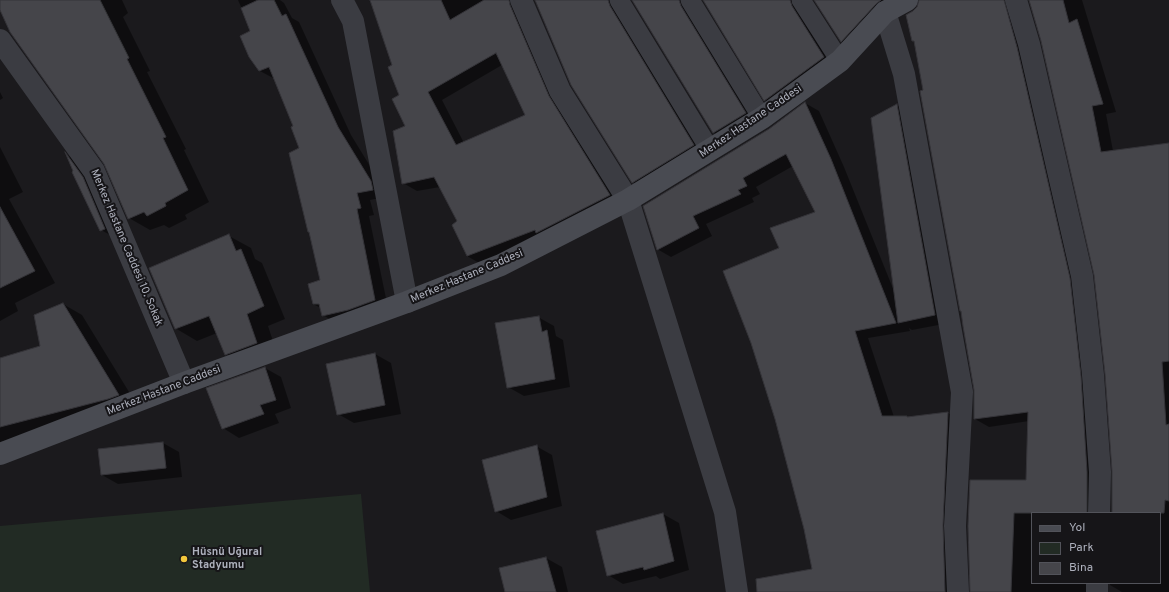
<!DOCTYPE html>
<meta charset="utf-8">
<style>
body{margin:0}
#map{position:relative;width:1169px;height:592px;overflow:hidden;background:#1b1a1d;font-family:Overpass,sans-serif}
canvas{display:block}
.legend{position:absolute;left:1031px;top:512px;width:130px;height:72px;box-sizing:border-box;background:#161518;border:1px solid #52535a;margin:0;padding:5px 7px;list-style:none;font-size:12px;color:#adb0bc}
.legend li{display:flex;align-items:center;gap:8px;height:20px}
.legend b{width:20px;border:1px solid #52535a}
</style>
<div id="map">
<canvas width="1169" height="592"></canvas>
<ul class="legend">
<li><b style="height:5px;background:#494b52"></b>Yol</li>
<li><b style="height:11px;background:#222b24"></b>Park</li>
<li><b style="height:11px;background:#45454a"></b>Bina</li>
</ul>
</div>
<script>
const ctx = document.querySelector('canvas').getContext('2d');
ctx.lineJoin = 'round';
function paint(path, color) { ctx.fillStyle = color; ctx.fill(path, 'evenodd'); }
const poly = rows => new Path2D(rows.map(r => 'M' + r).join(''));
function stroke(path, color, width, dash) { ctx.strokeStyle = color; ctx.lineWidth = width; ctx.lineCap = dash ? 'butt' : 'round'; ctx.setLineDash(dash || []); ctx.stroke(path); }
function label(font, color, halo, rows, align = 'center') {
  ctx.font = font + ' Overpass,sans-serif'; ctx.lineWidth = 4; ctx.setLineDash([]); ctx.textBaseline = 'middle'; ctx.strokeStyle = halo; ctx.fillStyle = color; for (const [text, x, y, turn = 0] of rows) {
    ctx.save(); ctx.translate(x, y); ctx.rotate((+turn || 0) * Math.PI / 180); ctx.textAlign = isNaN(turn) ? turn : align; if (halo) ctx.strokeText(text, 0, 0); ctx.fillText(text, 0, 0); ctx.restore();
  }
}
const green = poly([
 [361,494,370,592,0,592,0,526]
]);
const shadow = poly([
 [0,0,122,0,128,13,123,17,150,71,147,72,186,149,184,150,209,202,185,215,187,219,169,228,164,225,150,230,129,218,105,163,0,8],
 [238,0,280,0,284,3,292,18,299,22,351,135,384,189,385,197,370,200,374,215,369,216,388,308,336,323,323,315,321,308,313,304,321,281,300,149,294,126,275,78,273,78,260,71,252,32],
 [371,0,525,0,623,203,481,264,467,256,458,221,440,187,417,191,403,183,407,126,393,66],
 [502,65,526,116,464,143,442,100],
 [536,0,626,0,707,153,647,190,633,182],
 [633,0,697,0,759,121,728,141,714,133],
 [704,0,808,0,838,65,779,108,765,100],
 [815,0,909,0,855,49,841,41],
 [920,0,1020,0,1083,287,1100,513,1032,513,1032,583,1102,583,1098,592,971,592,1027,481,1029,421,989,427,975,419,975,390,915,42,913,41],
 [1030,0,1082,0,1116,112,1106,114,1113,151,1169,144,1169,592,1122,592,1110,585,1110,583,1160,583,1160,513,1113,513,1113,471,1106,374,1095,274,1042,40],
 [0,92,3,98,0,100],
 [805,103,819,111,844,167,894,291,897,105,910,113,949,323,912,330,909,328,910,331,868,338,894,417,909,418,948,413,962,421,959,592,776,592,813,569,780,248,817,213,793,166,756,187,760,194,752,198,754,202,706,224,712,236,671,257,657,249,769,129],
 [0,147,23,192,9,199,55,283,15,303,18,311,0,321],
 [67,155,87,166,123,242,101,230],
 [229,236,251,248,255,259,262,263,285,319,268,326,278,356,248,367,226,354,217,333,197,341,175,328],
 [63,304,82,315,137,405,128,409,0,442,0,359,42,346],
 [538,317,554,326,556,336,563,340,570,387,524,396,508,387],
 [375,354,391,363,401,414,354,423,338,414],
 [265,368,281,377,291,408,275,414,279,423,239,438,223,428],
 [163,443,179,452,182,477,118,484,102,475,99,449],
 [536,446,552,455,562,506,511,520,496,511],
 [663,514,679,523,689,570,660,579,656,576,623,584,608,575],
 [546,558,562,567,568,592,506,592]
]);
const building = poly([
 [0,0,100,0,129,58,127,59,166,137,163,138,188,190,165,203,166,206,147,216,144,212,128,219,104,164,10,32,0,10,0,0],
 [258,0,274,0,282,16,286,14,338,127,371,181,373,190,357,193,361,208,357,209,375,300,348,310,322,316,319,304,313,304,308,284,320,280,309,232,308,232,289,153,299,148,291,127,293,126,269,67,259,71,249,57,240,36,250,31,241,8,258,0],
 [370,0,441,0,450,20,484,0,509,0,510,5,549,96,610,195,536,233,535,230,467,256,452,225,457,221,434,177,402,184,393,131,405,126,392,99,399,95,388,67,392,65,370,0],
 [496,53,525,115,456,145,428,92,496,53],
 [535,0,608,0,610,6,694,145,632,183,571,85,535,0],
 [632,0,679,0,681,6,746,113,713,133,632,0],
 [703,0,790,0,792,6,824,57,764,101,703,0],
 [814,0,881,0,876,4,841,42,814,0],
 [919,0,1004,0,1017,47,1070,278,1081,376,1087,472,1087,513,1014,513,1011,592,970,592,968,526,970,480,1026,480,1028,412,974,419,974,390,963,326,961,311,960,311,920,91,923,90,914,41,912,41,906,15,913,11,917,7,919,0],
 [1029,0,1063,0,1069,23,1077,19,1103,104,1092,106,1101,152,1169,143,1169,361,1162,362,1166,425,1169,424,1169,501,1165,500,1164,513,1112,513,1112,471,1105,374,1094,275,1041,41,1029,0],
 [805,102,831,159,896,323,855,331,882,416,907,416,907,417,948,412,943,525,945,592,757,592,756,579,812,569,804,529,775,419,751,343,723,271,779,248,770,228,815,212,786,154,743,178,747,186,738,190,741,194,693,216,699,228,657,250,643,206,769,129,805,102],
 [897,104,935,315,898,323,871,118,897,104],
 [65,152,83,177,105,229,100,231,72,172,73,171,65,152],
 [0,207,35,271,0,288,0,207],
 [229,234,236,251,241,249,264,306,247,314,257,343,225,355,209,316,175,329,149,268,229,234],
 [63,303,119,395,108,399,0,427,0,358,40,346,34,315,63,303],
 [539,316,542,332,547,330,555,379,507,388,495,323,539,316],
 [375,353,385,405,337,415,326,364,375,353],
 [265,367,276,400,260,405,264,414,222,429,206,388,265,367],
 [163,442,166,468,101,475,98,449,163,442],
 [537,445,547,497,495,512,482,460,537,445],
 [663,513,674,561,644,570,643,567,607,576,596,531,663,513],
 [546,557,556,592,505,592,499,568,546,557]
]);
const lane = poly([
 [619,0,710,150],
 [690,0,762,118],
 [801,0,840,61]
]);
const street = poly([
 [342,0,353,21,407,302],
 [521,0,560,91,628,200,725,512,737,592],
 [1016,0,1029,44,1082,276,1093,375,1100,472,1099,513],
 [885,12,904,74,962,392,955,526,958,592],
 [0,40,94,171,184,383],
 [1097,592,1097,583]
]);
const secondary = poly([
 [0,454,184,383,407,302,501,265,628,200,762,118,840,61,885,12,907,0]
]);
const markers = [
 [184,559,4,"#f3c83c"]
];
const streetNames = [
 ["Merkez Hastane Caddesi",751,122,-34],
 ["Merkez Hastane Caddesi 10. Sokak",126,248,67],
 ["Merkez Hastane Caddesi",467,277,-23],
 ["Merkez Hastane Caddesi",164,391,-21]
];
const poiNames = [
 ["Hüsnü Uğural",192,553],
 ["Stadyumu",192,566]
];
paint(green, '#222b24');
paint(shadow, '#0007');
paint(building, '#45454a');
stroke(building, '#353439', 1);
stroke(lane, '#3b3c42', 19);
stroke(street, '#3b3c42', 22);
stroke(secondary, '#494b52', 22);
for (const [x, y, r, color] of markers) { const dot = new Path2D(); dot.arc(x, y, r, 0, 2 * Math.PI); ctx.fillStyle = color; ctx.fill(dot); stroke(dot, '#161518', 1.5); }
label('11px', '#adb0bc', '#161518', streetNames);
label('bold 11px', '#adb0bc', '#161518', poiNames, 'left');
</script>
